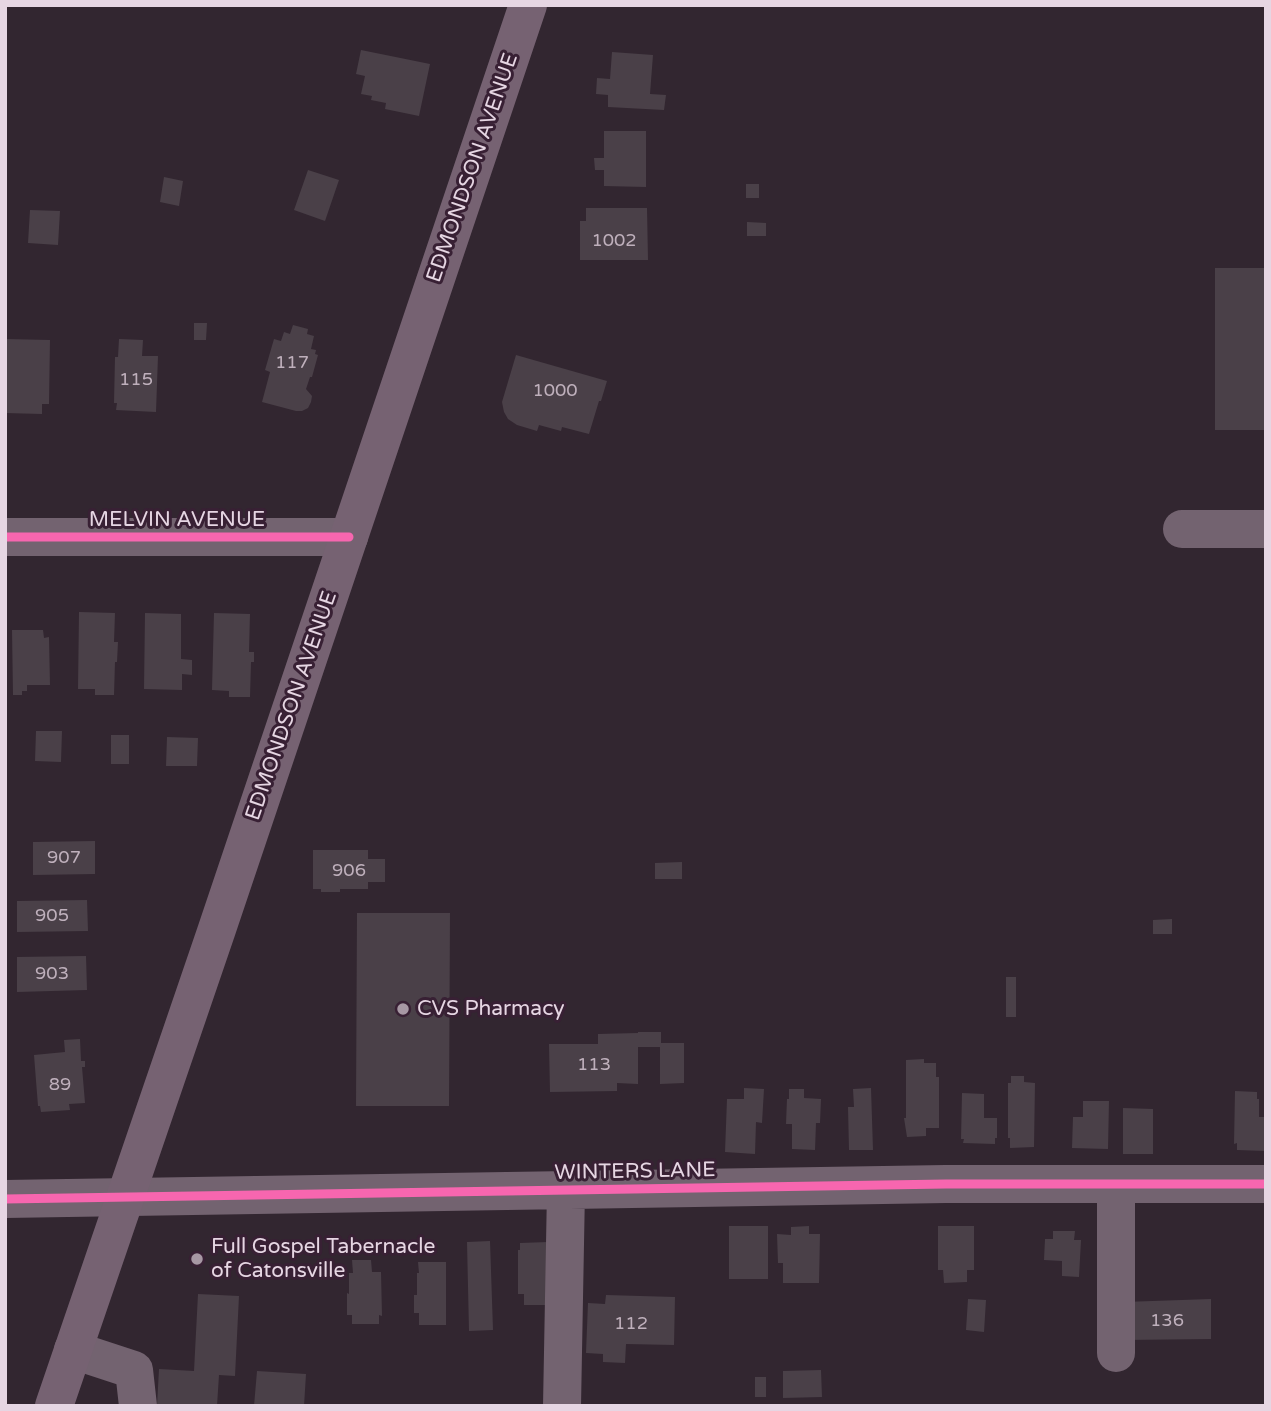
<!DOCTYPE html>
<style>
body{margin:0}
#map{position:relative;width:1271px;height:1411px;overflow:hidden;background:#322630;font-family:"Varela Round",sans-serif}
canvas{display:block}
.frame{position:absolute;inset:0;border:7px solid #e6d6e3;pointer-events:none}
</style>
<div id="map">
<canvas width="1271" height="1411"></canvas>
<div class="frame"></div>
</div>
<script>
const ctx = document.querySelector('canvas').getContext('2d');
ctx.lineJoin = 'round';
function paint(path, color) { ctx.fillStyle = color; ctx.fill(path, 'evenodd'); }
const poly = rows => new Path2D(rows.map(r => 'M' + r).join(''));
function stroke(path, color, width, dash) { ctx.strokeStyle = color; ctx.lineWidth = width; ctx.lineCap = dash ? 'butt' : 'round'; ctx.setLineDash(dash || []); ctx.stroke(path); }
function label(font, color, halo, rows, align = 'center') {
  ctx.font = font + ' "Varela Round",sans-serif'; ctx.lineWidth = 6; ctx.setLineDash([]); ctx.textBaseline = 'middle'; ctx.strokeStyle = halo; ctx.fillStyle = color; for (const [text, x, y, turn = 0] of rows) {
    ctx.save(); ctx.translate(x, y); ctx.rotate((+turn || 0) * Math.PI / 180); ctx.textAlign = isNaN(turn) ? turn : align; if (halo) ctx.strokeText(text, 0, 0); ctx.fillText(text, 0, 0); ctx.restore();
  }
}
const building = poly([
 [361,50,430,64,419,116,385,109,386,103,371,100,372,96,361,94,365,76,356,74],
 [612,52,653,55,650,94,666,95,664,110,608,107,608,95,596,94,597,78,610,79],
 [604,131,646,131,646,187,604,186,604,170,595,170,594,158,604,158],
 [308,170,339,180,325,221,294,210],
 [164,177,183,181,179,206,160,202],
 [746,184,759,184,759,198,746,198],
 [586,208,647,208,648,260,580,260,580,221,586,221],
 [30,210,60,211,58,245,28,243],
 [747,222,766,223,766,236,747,236],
 [1215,268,1266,268,1266,430,1215,430],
 [194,323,207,323,206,340,194,340],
 [293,325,308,329,307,334,314,336,311,349,316,350,315,354,318,355,312,377,310,377,306,389,312,396,311,402,308,408,302,411,296,411,262,402,270,372,265,370,274,339,281,341,284,332,290,334],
 [5,339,50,340,49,404,42,404,42,414,5,413],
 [119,339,143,340,142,356,158,356,156,412,116,410,117,403,114,403,115,357,118,357],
 [516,355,607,381,601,401,599,401,589,434,562,427,561,431,539,425,537,431,517,425,508,419,504,412,502,402],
 [79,612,115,613,114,642,118,642,117,662,115,662,114,695,95,695,95,689,78,689],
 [145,613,181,614,181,659,192,660,192,675,182,674,182,690,144,689],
 [214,613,250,614,249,652,254,652,254,662,251,662,250,697,229,697,229,691,212,690],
 [12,630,43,630,44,638,49,637,50,685,27,685,27,691,22,691,22,695,13,695],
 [36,731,62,731,61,762,35,761],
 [111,735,129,735,129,764,111,764],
 [167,737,198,738,197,766,166,766],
 [95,841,95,874,33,875,33,842],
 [313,850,368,850,368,859,385,859,385,882,368,882,368,889,340,889,340,892,321,892,321,889,313,889],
 [682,862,682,879,655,879,655,863],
 [87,900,88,931,17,932,17,901],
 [357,913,450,913,449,1106,356,1106],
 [1172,919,1172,934,1153,934,1153,920],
 [86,956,87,990,17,992,17,957],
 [1006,977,1016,977,1016,1017,1006,1017],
 [638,1032,661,1032,661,1043,684,1043,684,1083,660,1084,660,1047,638,1047,638,1084,617,1083,617,1091,550,1092,549,1044,598,1044,598,1034,638,1033],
 [80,1039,81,1061,85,1061,85,1067,82,1067,85,1103,69,1104,70,1110,41,1112,40,1106,38,1106,34,1055,65,1052,64,1040],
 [924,1059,924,1063,936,1063,936,1077,939,1077,939,1128,926,1128,926,1136,907,1137,904,1118,906,1118,906,1060],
 [1011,1076,1024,1076,1024,1082,1035,1083,1034,1147,1010,1148,1010,1138,1008,1138,1008,1083,1011,1083],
 [744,1088,764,1089,762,1123,756,1122,755,1154,725,1152,727,1099,744,1099],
 [871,1088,873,1150,849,1150,848,1107,854,1107,853,1089],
 [789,1089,804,1089,804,1098,821,1099,820,1123,816,1123,815,1150,792,1149,792,1124,786,1124,787,1099,789,1099],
 [1235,1091,1257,1092,1257,1099,1259,1099,1259,1117,1266,1117,1266,1151,1237,1150,1237,1143,1234,1144],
 [962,1093,984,1094,984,1118,997,1118,997,1138,995,1138,995,1144,963,1143,964,1139,961,1139],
 [1083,1101,1109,1101,1108,1149,1072,1148,1073,1117,1083,1117],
 [1123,1108,1153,1109,1153,1154,1123,1154],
 [729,1226,768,1226,768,1279,729,1279],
 [809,1226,809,1234,820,1234,819,1283,783,1283,783,1263,778,1263,777,1234,791,1235,791,1227],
 [938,1226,974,1226,974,1270,967,1270,967,1282,944,1283,943,1270,938,1270],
 [1053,1231,1075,1231,1074,1240,1081,1240,1079,1277,1062,1276,1062,1261,1044,1260,1045,1239,1053,1239],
 [490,1241,493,1330,469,1331,467,1242],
 [548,1242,551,1305,524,1305,524,1294,518,1294,518,1250,520,1250,520,1243],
 [352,1260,371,1260,372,1272,381,1272,382,1316,379,1315,379,1324,352,1324,352,1315,347,1315,347,1293,349,1294,349,1273,353,1273],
 [418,1262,446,1262,446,1325,419,1325,419,1313,414,1313,414,1295,417,1295,417,1273,419,1273],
 [198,1294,239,1296,235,1376,219,1375,217,1406,157,1406,159,1369,194,1371],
 [606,1295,675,1297,674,1345,626,1344,625,1363,603,1362,603,1354,586,1353,588,1303,605,1304],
 [968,1299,986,1300,984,1332,966,1330],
 [1211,1299,1211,1339,1124,1340,1123,1302],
 [821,1370,822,1397,783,1398,783,1371],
 [257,1371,306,1374,304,1406,254,1406],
 [755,1377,766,1377,766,1397,755,1397]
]);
const minor = poly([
 [1182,529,1266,529],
 [5,537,349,537],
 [5,1199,946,1184,1266,1184],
 [73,1350,134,1370,138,1406],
 [1116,1353,1116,1184],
 [562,1406,566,1190]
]);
const major = poly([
 [54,1406,216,932,528,5]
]);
const cycleway = poly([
 [5,537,349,537],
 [5,1199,946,1184,1266,1184]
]);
const markers = [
 [403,1009,7,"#a798a4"],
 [197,1259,7,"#a798a4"]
];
const numberNames = [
 ["1002",614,241],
 ["117",292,363],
 ["115",136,380],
 ["1000",555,391],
 ["907",64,858],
 ["906",349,871],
 ["905",52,916],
 ["903",52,974],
 ["113",594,1065],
 ["89",60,1085],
 ["136",1167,1321],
 ["112",631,1324]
];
const streetNames = [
 ["EDMONDSON AVENUE",473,168,-71],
 ["MELVIN AVENUE",177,520],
 ["EDMONDSON AVENUE",292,706,-71],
 ["WINTERS LANE",635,1172,-1]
];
const poiNames = [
 ["CVS Pharmacy",417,1009],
 ["Full Gospel Tabernacle",211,1247],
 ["of Catonsville",211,1271]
];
paint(building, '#4a4048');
stroke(minor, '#736370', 38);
stroke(major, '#766272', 38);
stroke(cycleway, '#f766af', 9);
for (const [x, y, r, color] of markers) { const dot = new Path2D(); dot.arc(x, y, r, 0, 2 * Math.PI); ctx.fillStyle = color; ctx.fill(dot); stroke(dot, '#382034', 2.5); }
label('18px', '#bfb0bc', null, numberNames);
label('21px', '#e6d6e3', '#382034', streetNames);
label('21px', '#e6d6e3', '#382034', poiNames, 'left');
</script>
